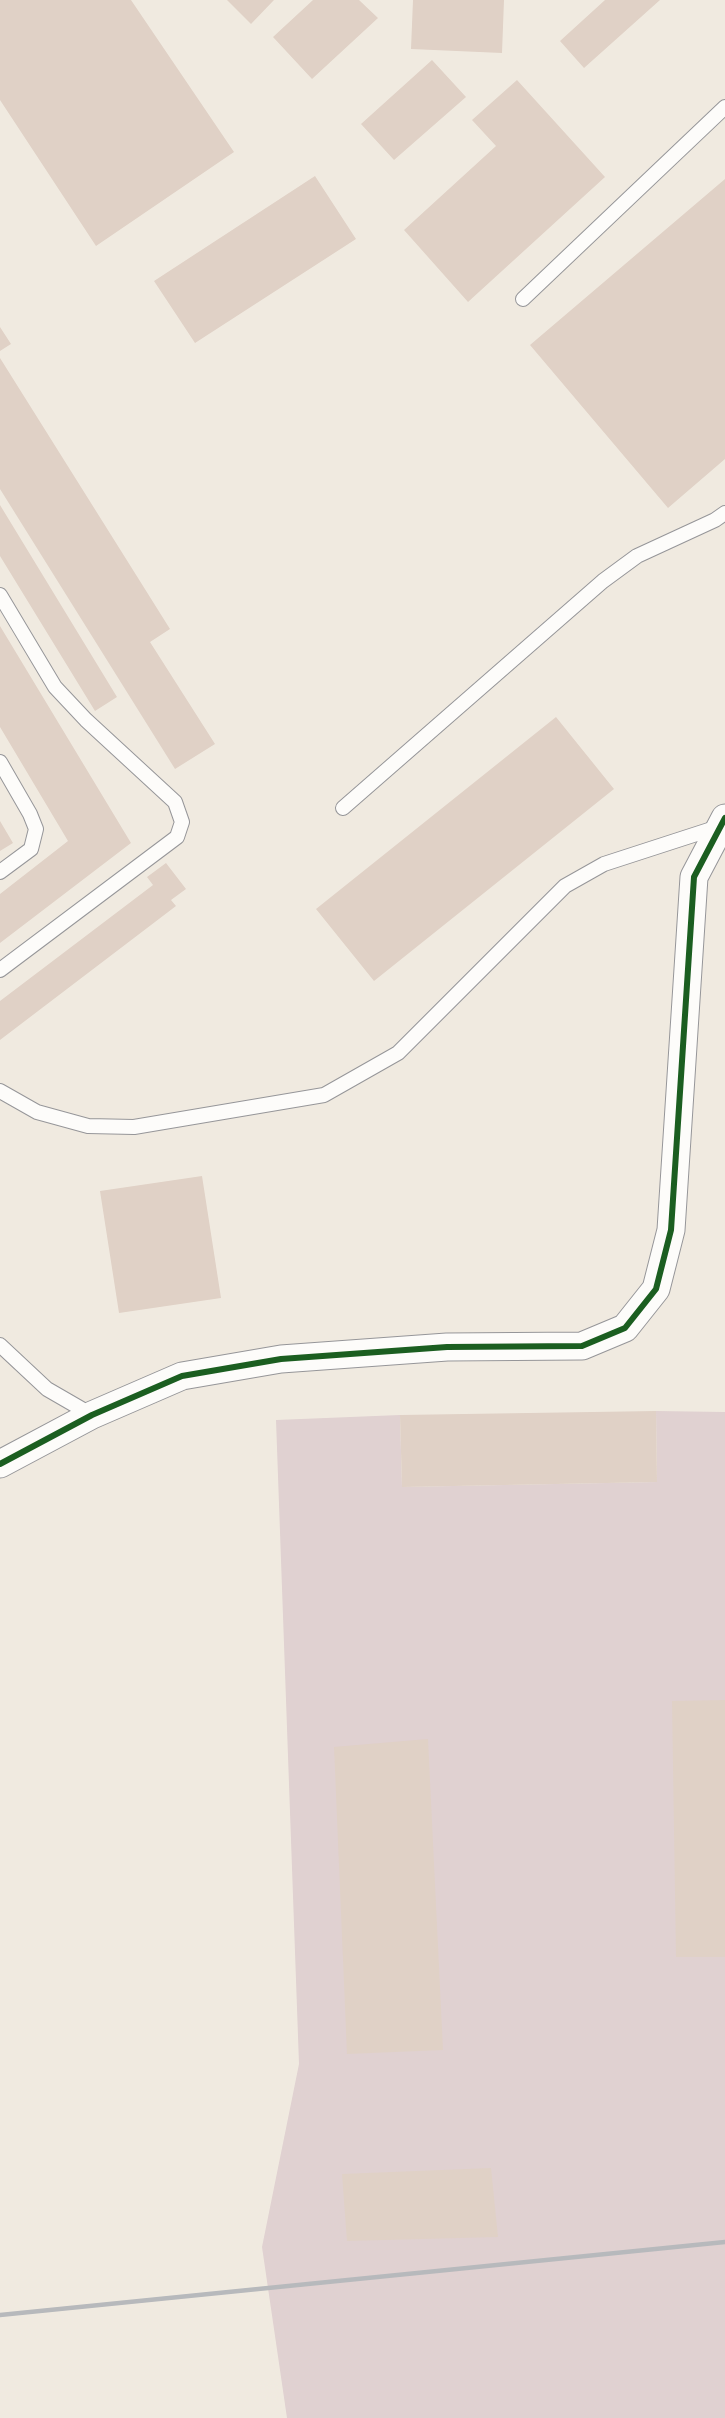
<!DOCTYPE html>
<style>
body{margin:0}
canvas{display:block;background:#f0eae0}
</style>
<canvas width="725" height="2418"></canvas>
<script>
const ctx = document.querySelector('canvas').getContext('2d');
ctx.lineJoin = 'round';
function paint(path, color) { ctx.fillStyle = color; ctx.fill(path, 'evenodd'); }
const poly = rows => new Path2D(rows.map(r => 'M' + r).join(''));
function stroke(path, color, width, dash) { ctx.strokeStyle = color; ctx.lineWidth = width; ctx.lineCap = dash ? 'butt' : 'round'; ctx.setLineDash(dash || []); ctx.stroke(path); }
const industrial = poly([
 [656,1411,725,1412,725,2418,287,2418,262,2247,299,2064,276,1420,400,1415,402,1487,657,1482]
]);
const building = poly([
 [0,0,131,0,234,152,96,246,0,100],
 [227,0,274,0,251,24],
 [313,0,359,0,378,18,312,79,273,37],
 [413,0,504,0,502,53,411,49],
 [605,0,660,0,584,68,560,41],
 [432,60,466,97,394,160,361,124],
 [517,80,605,177,468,302,404,230,496,146,472,120],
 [315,176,356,239,195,343,154,281],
 [725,179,725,459,668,508,530,345],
 [0,327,11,344,0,351],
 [0,358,170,629,150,642,215,744,175,769,0,489],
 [0,505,117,697,95,711,0,556],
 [0,626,131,843,0,943,0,894,68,841,0,727],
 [556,717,614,789,374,981,316,909],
 [0,821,13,843,0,851],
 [166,863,186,889,171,900,176,906,0,1040,0,1001,153,885,147,877],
 [202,1176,221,1298,119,1313,100,1191],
 [656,1411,657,1482,402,1487,400,1415],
 [725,1700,725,1957,676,1957,672,1701],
 [428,1739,443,2050,347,2054,334,1747],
 [491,2168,498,2237,347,2241,342,2174]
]);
const service = poly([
 [523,299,725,107],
 [0,595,55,687,86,720,175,802,182,822,177,837,0,970],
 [0,762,30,814,36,829,31,849,0,872],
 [343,808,603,581,637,556,715,520,725,513],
 [0,1091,37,1112,88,1126,134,1127,324,1095,398,1053,565,886,604,864,718,827],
 [0,1345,47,1389,92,1415]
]);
const minor = poly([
 [0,1464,92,1415,182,1376,281,1359,447,1347,582,1346,625,1328,656,1289,671,1230,694,877,725,818]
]);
const rail = poly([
 [0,2315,725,2242]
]);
const cycleway = poly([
 [0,1464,92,1415,182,1376,281,1359,447,1347,582,1346,625,1328,656,1289,671,1230,694,877,725,818]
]);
paint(industrial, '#e0d1d1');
paint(building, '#e0d1c6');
stroke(service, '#969699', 16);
stroke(minor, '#969699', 29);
stroke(service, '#fdfcfa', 14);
stroke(minor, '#fdfcfa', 27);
stroke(rail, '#b7b9bc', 4.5);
stroke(cycleway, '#1b5e20', 6);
</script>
